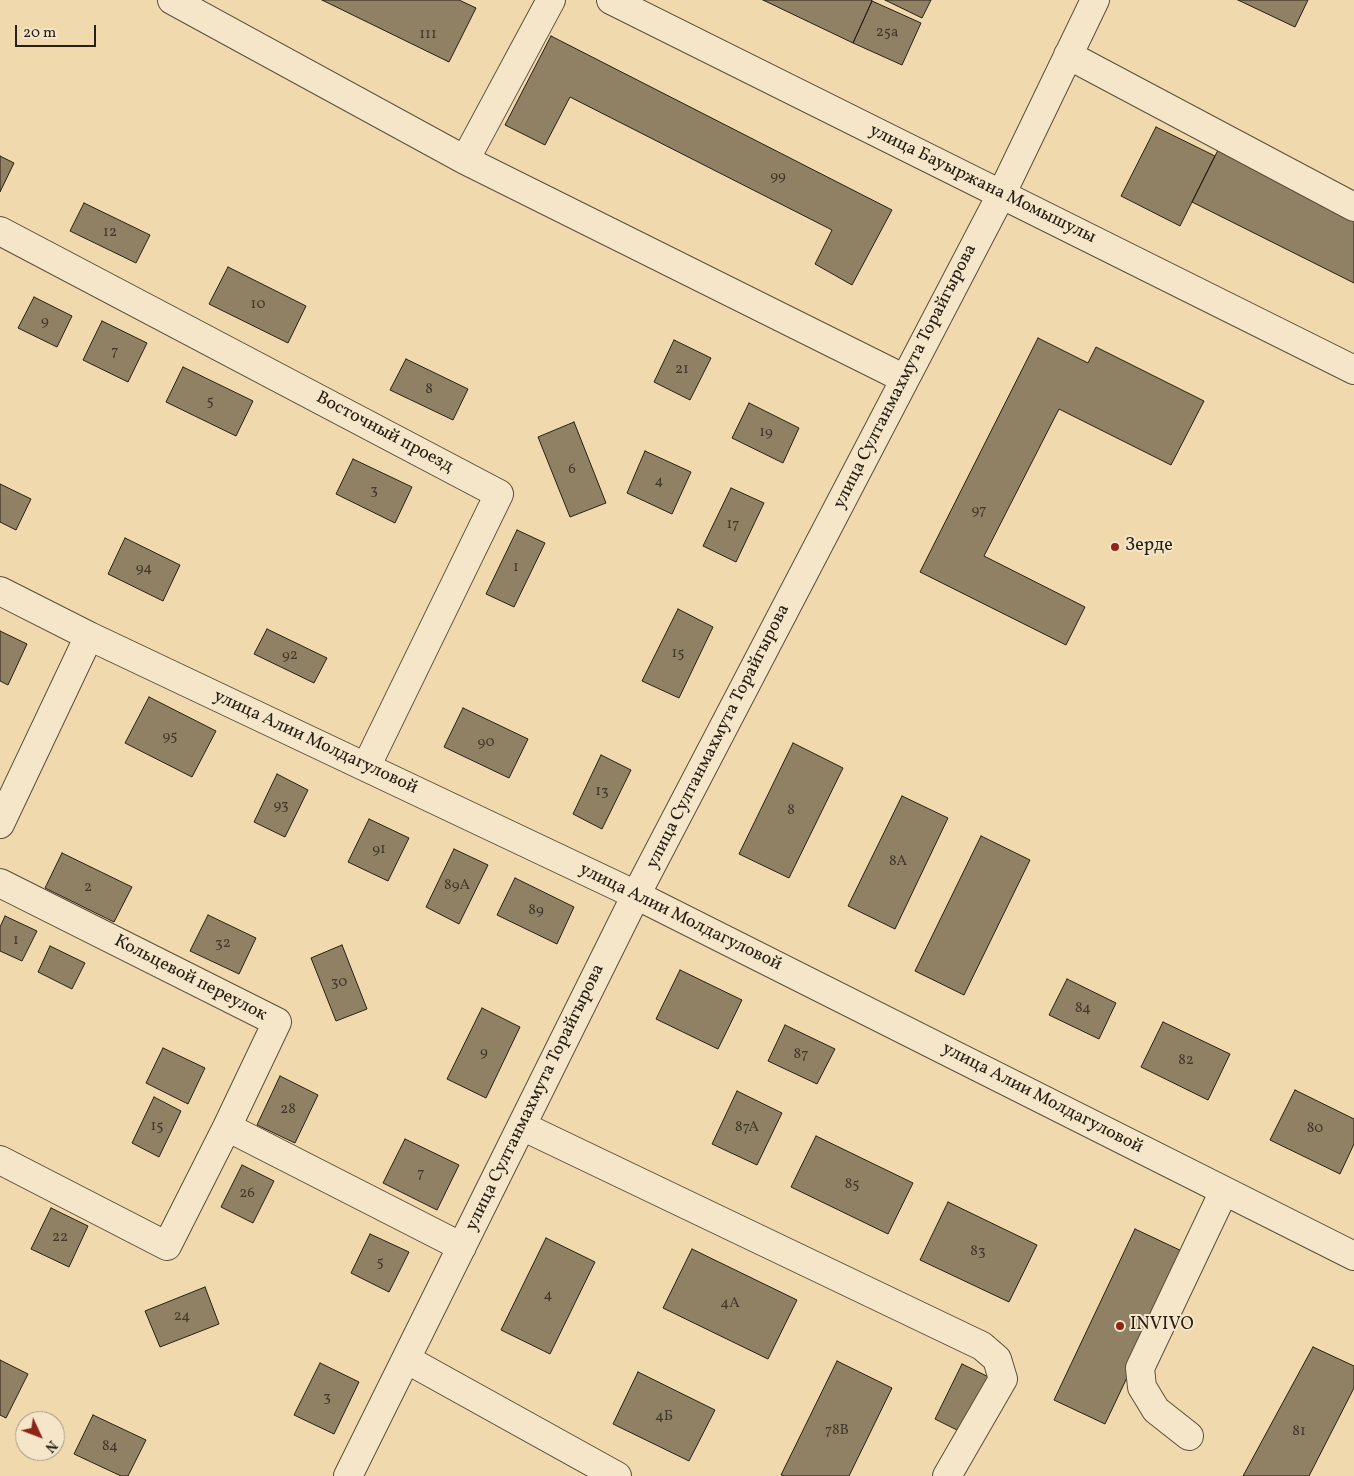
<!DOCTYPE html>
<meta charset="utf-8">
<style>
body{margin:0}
#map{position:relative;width:1354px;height:1476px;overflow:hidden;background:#f0d9ac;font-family:Vollkorn,serif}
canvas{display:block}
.north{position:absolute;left:15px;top:1411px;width:50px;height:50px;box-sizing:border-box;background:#f5e6c9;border:1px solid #a39782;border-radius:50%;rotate:133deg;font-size:14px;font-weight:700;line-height:20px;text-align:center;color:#282017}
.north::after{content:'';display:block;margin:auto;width:18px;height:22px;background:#8f2418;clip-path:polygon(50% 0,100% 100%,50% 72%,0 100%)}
.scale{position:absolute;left:15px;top:25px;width:81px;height:22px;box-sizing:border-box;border:2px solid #282017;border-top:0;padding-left:6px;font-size:15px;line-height:18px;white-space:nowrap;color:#282017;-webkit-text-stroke:4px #f5e6c9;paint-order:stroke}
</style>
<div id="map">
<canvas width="1354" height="1476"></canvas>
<div class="north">N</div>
<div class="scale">20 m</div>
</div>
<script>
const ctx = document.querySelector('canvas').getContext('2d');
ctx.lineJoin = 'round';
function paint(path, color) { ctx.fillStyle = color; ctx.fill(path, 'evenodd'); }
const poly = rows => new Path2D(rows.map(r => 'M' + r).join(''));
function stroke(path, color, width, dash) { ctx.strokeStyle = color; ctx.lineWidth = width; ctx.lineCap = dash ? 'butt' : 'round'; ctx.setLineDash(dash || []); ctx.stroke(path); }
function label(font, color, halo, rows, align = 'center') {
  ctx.font = font + ' Vollkorn,serif'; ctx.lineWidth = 4; ctx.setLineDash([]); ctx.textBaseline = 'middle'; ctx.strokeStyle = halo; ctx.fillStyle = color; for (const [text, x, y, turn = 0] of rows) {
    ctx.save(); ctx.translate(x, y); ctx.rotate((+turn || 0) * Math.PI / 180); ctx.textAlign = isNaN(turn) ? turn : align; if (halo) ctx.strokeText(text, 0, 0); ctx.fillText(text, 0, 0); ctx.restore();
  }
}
const building = poly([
 [322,0,459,0,476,8,449,62,322,0],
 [763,0,871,0,872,1,853,43,763,0],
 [885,0,931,0,922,18,885,0],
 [1238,0,1308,0,1295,27,1238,0],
 [872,1,921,23,902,65,853,43,872,1],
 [551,36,892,210,852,285,815,264,832,230,570,97,545,145,505,125,551,36],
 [1156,127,1215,156,1180,226,1121,196,1156,127],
 [1219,148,1354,216,1354,283,1192,202,1219,148],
 [0,156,14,163,0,192,0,156],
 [84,203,150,235,136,263,70,231,84,203],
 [228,267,306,306,288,343,209,304,228,267],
 [34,297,72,316,57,347,18,328,34,297],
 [102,321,147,343,128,382,83,360,102,321],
 [1038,338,1088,363,1096,347,1204,401,1171,465,1059,409,984,556,1085,607,1066,645,920,572,1038,338],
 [674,340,711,358,690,400,654,382,674,340],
 [406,359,468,389,453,420,390,390,406,359],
 [183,367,253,401,236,436,166,402,183,367],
 [749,403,799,428,783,463,732,438,749,403],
 [574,422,606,503,570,517,538,437,574,422],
 [645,451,691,472,672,514,627,493,645,451],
 [353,459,412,487,395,523,336,494,353,459],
 [0,484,31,499,16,530,0,522,0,484],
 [731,488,764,503,736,562,703,546,731,488],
 [517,530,545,543,514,607,486,594,517,530],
 [125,538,180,565,163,601,108,574,125,538],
 [678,609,713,627,679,698,642,681,678,609],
 [267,629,327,658,314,683,254,654,267,629],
 [0,631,27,644,8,685,0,681,0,631],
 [149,697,216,731,192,777,125,743,149,697],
 [463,708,528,739,509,778,444,747,463,708],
 [793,743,843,768,789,878,739,854,793,743],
 [601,755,631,770,602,829,573,814,601,755],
 [277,774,308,790,285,837,254,822,277,774],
 [902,796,948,818,895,929,848,906,902,796],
 [369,819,409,838,388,881,348,862,369,819],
 [981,836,1030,860,964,995,915,971,981,836],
 [454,849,488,865,459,924,426,907,454,849],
 [62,853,132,887,114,922,45,888,62,853],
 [515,878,574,907,557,944,497,915,515,878],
 [208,915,256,938,239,974,190,951,208,915],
 [5,916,37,931,22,961,0,951,0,927,5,916],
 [342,945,367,1009,336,1021,311,958,342,945],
 [50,946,85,963,72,989,38,972,50,946],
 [680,970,742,1000,718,1049,656,1019,680,970],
 [1067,979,1116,1003,1099,1039,1049,1015,1067,979],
 [482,1008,520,1027,486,1098,447,1079,482,1008],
 [1163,1022,1230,1054,1208,1100,1141,1067,1163,1022],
 [785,1025,835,1049,817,1084,768,1061,785,1025],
 [163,1048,205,1068,188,1104,146,1083,163,1048],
 [280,1076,318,1095,295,1143,257,1125,280,1076],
 [1295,1090,1354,1119,1354,1144,1340,1174,1270,1140,1295,1090],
 [737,1091,782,1113,757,1165,712,1144,737,1091],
 [154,1097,181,1111,159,1157,132,1143,154,1097],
 [816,1136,913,1183,888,1234,791,1187,816,1136],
 [405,1139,459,1165,437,1210,383,1183,405,1139],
 [242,1165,274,1181,253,1223,221,1207,242,1165],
 [948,1202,1037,1245,1009,1302,920,1260,948,1202],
 [51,1208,88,1226,69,1267,31,1249,51,1208],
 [1135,1229,1186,1253,1105,1424,1054,1400,1135,1229],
 [370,1234,409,1252,389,1292,351,1273,370,1234],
 [546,1238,595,1262,550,1354,501,1330,546,1238],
 [692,1249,797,1300,768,1359,663,1308,692,1249],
 [205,1287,219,1324,160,1347,145,1311,205,1287],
 [1313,1347,1354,1366,1354,1388,1309,1476,1243,1476,1313,1347],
 [0,1360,28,1374,6,1418,0,1415,0,1360],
 [837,1361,892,1388,849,1476,784,1476,781,1475,837,1361],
 [320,1363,359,1382,334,1434,294,1415,320,1363],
 [962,1364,993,1379,965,1434,935,1419,962,1364],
 [638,1372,715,1410,689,1461,613,1424,638,1372],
 [93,1415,146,1440,128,1476,121,1476,74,1454,93,1415]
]);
const minor = poly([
 [172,0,465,160,905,379],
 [611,0,1354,370],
 [1068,55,1354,207],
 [465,160,551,0],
 [0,231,499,494,366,767],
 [0,591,89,636,636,895,1354,1256],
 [0,824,89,636],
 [0,883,277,1022,227,1127],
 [522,1126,982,1346,997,1359,1003,1379,947,1476],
 [0,1160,167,1246,227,1127,462,1247],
 [406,1359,617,1476],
 [1189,1436,1156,1410,1142,1387,1140,1368,1224,1191],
 [348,1476,636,895,1001,195,1095,0]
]);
const markers = [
 [1115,547,5,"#8f2418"],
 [1120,1326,5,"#8f2418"]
];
const numberNames = [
 ["25а",887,33],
 ["111",428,35],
 ["99",778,177],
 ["12",110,233],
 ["10",258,305],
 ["9",45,322],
 ["7",115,352],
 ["21",682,370],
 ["8",429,390],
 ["5",210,402],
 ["19",766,433],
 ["6",572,470],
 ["4",659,482],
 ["3",374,491],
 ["97",979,511],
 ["17",733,525],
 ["1",516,568],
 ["94",144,569],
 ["15",678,654],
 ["92",290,656],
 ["95",170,737],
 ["90",486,743],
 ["13",602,792],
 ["93",281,806],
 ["8",791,811],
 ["91",379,850],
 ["8А",898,862],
 ["89А",457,886],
 ["2",88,888],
 ["89",536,911],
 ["1",16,941],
 ["32",223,944],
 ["30",339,983],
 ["84",1083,1009],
 ["9",484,1053],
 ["87",801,1055],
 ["82",1186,1061],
 ["28",288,1110],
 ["15",157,1127],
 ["87А",747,1128],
 ["80",1315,1129],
 ["7",421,1174],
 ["85",852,1185],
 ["26",247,1194],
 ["22",60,1238],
 ["83",978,1252],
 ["5",380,1263],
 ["4",548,1296],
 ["4А",730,1304],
 ["24",182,1317],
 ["3",327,1398],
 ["4Б",664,1417],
 ["78В",837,1431],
 ["81",1299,1432],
 ["84",110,1447]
];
const streetNames = [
 ["улица Бауыржана Момышулы",982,185,26],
 ["улица Султанмахмута Торайгырова",906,377,-63],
 ["Восточный проезд",384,433,28],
 ["улица Султанмахмута Торайгырова",719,737,-63],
 ["улица Алии Молдагуловой",315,743,25],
 ["улица Алии Молдагуловой",680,918,26],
 ["Кольцевой переулок",190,979,27],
 ["улица Султанмахмута Торайгырова",536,1098,-64],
 ["улица Алии Молдагуловой",1042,1099,27]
];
const poiNames = [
 ["Зерде",1125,547],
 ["INVIVO",1130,1326]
];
paint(building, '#908064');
stroke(building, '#282017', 1);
stroke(minor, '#5a4e3c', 30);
stroke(minor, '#f5e6c9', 28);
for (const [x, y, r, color] of markers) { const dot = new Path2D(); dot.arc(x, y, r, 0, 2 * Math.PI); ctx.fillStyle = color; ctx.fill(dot); stroke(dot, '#f5e6c9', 2); }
label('15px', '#42382a', null, numberNames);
label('18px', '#282017', '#f5e6c9', streetNames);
label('18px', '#282017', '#f5e6c9', poiNames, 'left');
</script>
